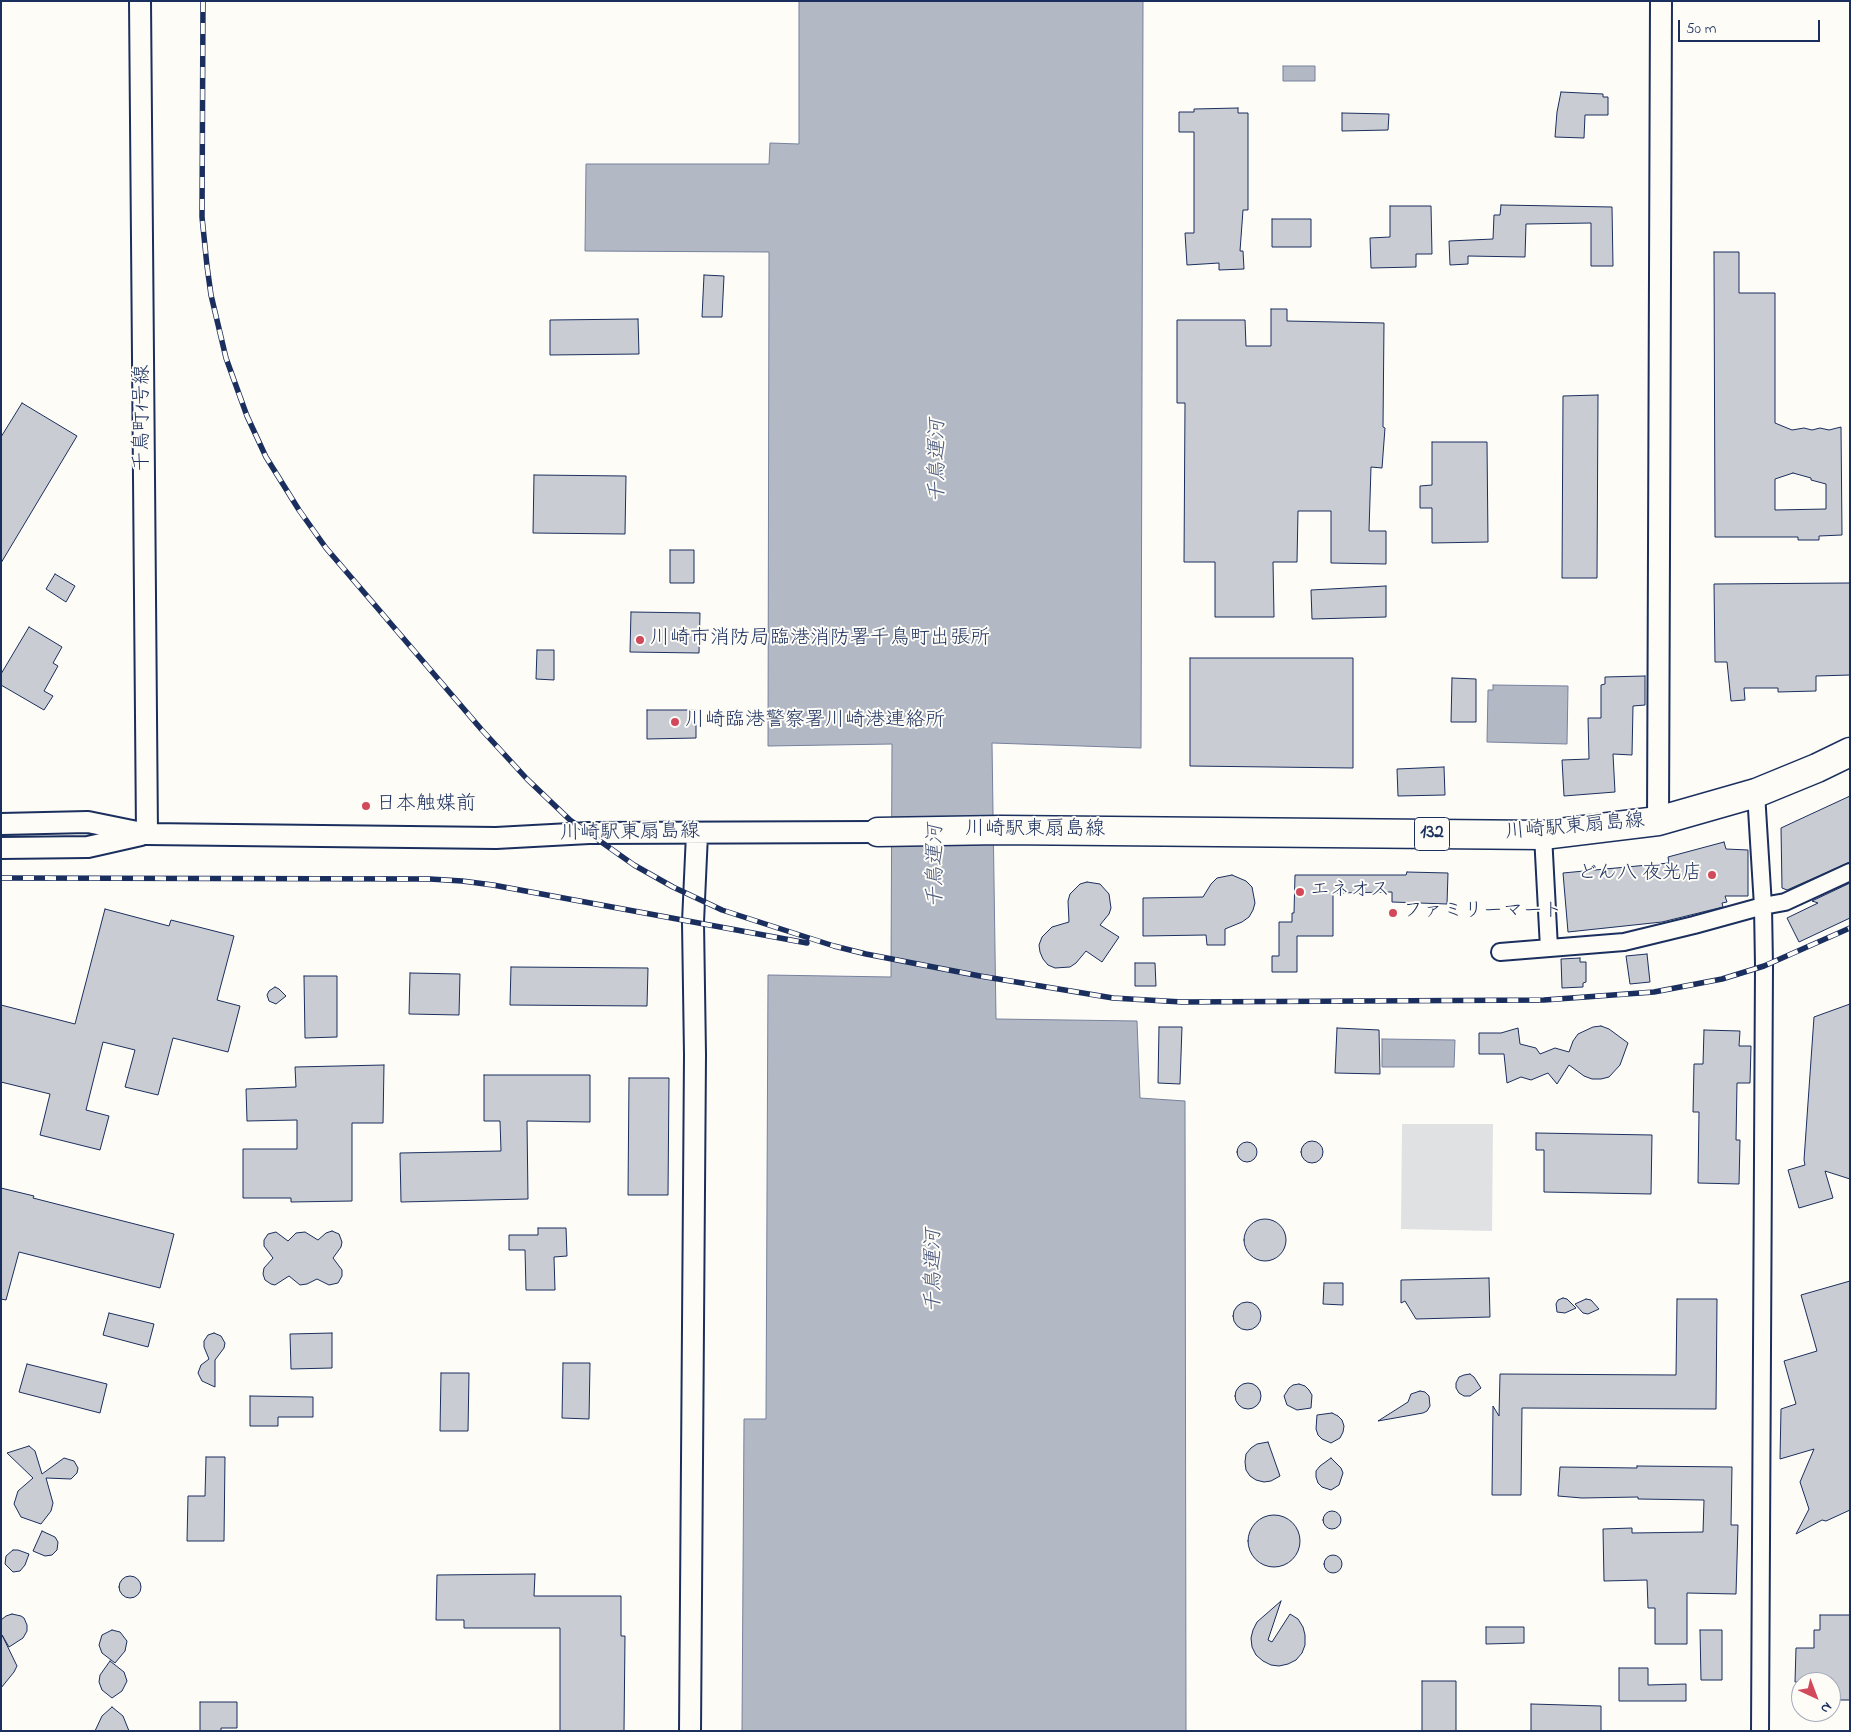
<!DOCTYPE html>
<meta charset="utf-8">
<style>
body{margin:0}
#map{position:relative;width:1851px;height:1732px;overflow:hidden;background:#fdfcf7;font-family:"Indie Flower",sans-serif}
canvas{display:block}
.frame{position:absolute;inset:0;border:2px solid #1b2f5e;pointer-events:none}
.north{position:absolute;left:1791px;top:1672px;width:50px;height:50px;box-sizing:border-box;background:#fdfcf7;border:1px solid #a3aaba;border-radius:50%;rotate:137deg;font-size:14px;font-weight:700;line-height:20px;text-align:center;color:#1b2f5e}
.north::after{content:'';display:block;margin:auto;width:18px;height:22px;background:#d1495b;clip-path:polygon(50% 0,100% 100%,50% 72%,0 100%)}
.scale{position:absolute;left:1678px;top:20px;width:142px;height:22px;box-sizing:border-box;border:2px solid #1b2f5e;border-top:0;padding-left:6px;font-size:15px;line-height:18px;white-space:nowrap;color:#1b2f5e;-webkit-text-stroke:4px #fdfcf7;paint-order:stroke}
</style>
<div id="map">
<canvas width="1851" height="1732"></canvas>
<div class="frame"></div>
<div class="north">N</div>
<div class="scale">50 m</div>
</div>
<script>
const ctx = document.querySelector('canvas').getContext('2d');
ctx.lineJoin = 'round';
function paint(path, color) { ctx.fillStyle = color; ctx.fill(path, 'evenodd'); }
const poly = rows => new Path2D(rows.map(r => 'M' + r).join(''));
function stroke(path, color, width, dash) { ctx.strokeStyle = color; ctx.lineWidth = width; ctx.lineCap = dash ? 'butt' : 'round'; ctx.setLineDash(dash || []); ctx.stroke(path); }
function label(font, color, halo, rows, align = 'center') {
  ctx.font = font + ' "Indie Flower","Klee One",sans-serif'; ctx.lineWidth = 4; ctx.setLineDash([]); ctx.textBaseline = 'middle'; ctx.strokeStyle = halo; ctx.fillStyle = color; for (const [text, x, y, turn = 0] of rows) {
    ctx.save(); ctx.translate(x, y); ctx.rotate((+turn || 0) * Math.PI / 180); ctx.textAlign = isNaN(turn) ? turn : align; if (halo) ctx.strokeText(text, 0, 0); ctx.fillText(text, 0, 0); ctx.restore();
  }
}
const green = poly([
 [1402,1124,1493,1124,1492,1231,1401,1229]
]);
const water = poly([
 [799,1,1143,1,1141,748,992,743,996,1019,1137,1021,1140,1098,1185,1101,1186,1731,742,1731,744,1419,766,1419,768,975,891,977,892,744,768,746,769,252,585,251,586,164,769,164,770,143,799,144,799,1],
 [1283,66,1315,66,1315,81,1283,81,1283,66],
 [1493,685,1568,686,1567,744,1487,742,1488,690,1493,690,1493,685],
 [1382,1039,1455,1040,1454,1067,1382,1067,1382,1039]
]);
const building = poly([
 [1561,92,1603,94,1603,97,1608,97,1608,115,1585,115,1584,138,1555,137,1557,112,1561,92],
 [1238,108,1238,113,1248,113,1248,210,1243,210,1240,251,1243,251,1244,269,1219,270,1219,263,1187,265,1185,233,1194,233,1194,132,1179,132,1179,112,1194,112,1194,109,1238,108],
 [1342,113,1389,114,1388,130,1342,131,1342,113],
 [1501,205,1612,207,1613,266,1591,266,1591,223,1526,224,1525,257,1468,256,1468,264,1450,265,1449,241,1493,239,1494,215,1500,215,1501,205],
 [1390,206,1431,206,1432,254,1416,254,1416,267,1371,268,1370,238,1390,237,1390,206],
 [1272,219,1311,219,1311,247,1272,247,1272,219],
 [1714,252,1739,252,1739,293,1775,293,1775,423,1792,430,1804,428,1812,430,1820,428,1829,430,1841,427,1842,535,1819,536,1819,540,1798,540,1798,537,1715,537,1714,252],
 [1793,473,1811,478,1811,480,1826,484,1826,509,1775,510,1775,479,1793,473],
 [704,275,724,276,722,317,702,317,704,275],
 [1271,309,1287,309,1287,321,1384,323,1383,427,1385,428,1382,468,1371,467,1369,531,1386,531,1386,564,1331,563,1331,511,1298,511,1297,562,1273,562,1274,617,1215,617,1215,562,1184,562,1185,403,1177,403,1177,320,1245,320,1246,346,1271,346,1271,309],
 [638,319,639,354,550,355,550,320,638,319],
 [1598,395,1597,578,1562,578,1563,396,1598,395],
 [22,403,77,436,1,563,1,437,22,403],
 [1432,442,1487,442,1488,542,1432,543,1432,508,1420,508,1420,486,1432,485,1432,442],
 [534,475,626,476,625,534,533,533,534,475],
 [670,550,694,550,694,583,670,583,670,550],
 [55,574,75,586,66,602,46,589,55,574],
 [1850,583,1850,675,1816,676,1816,691,1778,692,1778,688,1744,688,1745,700,1731,701,1727,662,1715,662,1714,584,1850,583],
 [1386,586,1386,617,1312,619,1311,590,1386,586],
 [631,612,700,613,699,653,630,652,631,612],
 [29,627,62,647,53,663,58,666,44,691,53,696,44,710,1,685,1,674,29,627],
 [537,650,554,650,554,680,536,679,537,650],
 [1190,658,1353,658,1353,768,1190,766,1190,658],
 [1645,676,1645,705,1633,706,1632,755,1613,754,1615,792,1564,796,1562,760,1589,759,1588,718,1601,718,1601,685,1605,684,1605,677,1645,676],
 [1452,678,1476,679,1476,722,1451,722,1452,678],
 [647,710,696,710,696,738,647,739,647,710],
 [1444,767,1445,795,1398,796,1397,769,1444,767],
 [1850,796,1850,862,1787,890,1782,888,1781,828,1850,796],
 [1724,842,1726,849,1748,850,1748,896,1725,896,1727,902,1722,903,1723,907,1662,922,1568,932,1563,873,1669,863,1668,857,1724,842],
 [1407,872,1448,873,1447,904,1392,902,1392,892,1333,893,1333,936,1297,936,1297,972,1272,972,1272,956,1279,956,1279,922,1292,922,1292,913,1294,913,1295,875,1406,875,1407,872],
 [1232,875,1246,881,1252,887,1255,903,1253,910,1249,917,1242,922,1225,929,1225,945,1207,945,1206,935,1143,936,1143,898,1203,897,1211,884,1217,878,1232,875],
 [1087,882,1100,884,1109,894,1111,908,1109,914,1100,925,1119,937,1102,962,1086,951,1076,963,1070,967,1055,968,1048,965,1043,959,1040,952,1039,945,1042,937,1052,927,1069,922,1068,901,1070,894,1080,884,1087,882],
 [1850,883,1850,918,1799,942,1787,918,1818,903,1812,901,1850,883],
 [105,909,169,926,171,920,234,936,217,1000,240,1006,228,1052,173,1038,158,1095,125,1087,135,1050,103,1042,86,1110,109,1116,100,1150,40,1135,50,1094,1,1082,1,1005,75,1024,105,909],
 [1647,954,1650,982,1630,984,1626,956,1647,954],
 [1580,958,1580,962,1586,962,1586,982,1583,983,1583,987,1562,988,1561,959,1580,958],
 [1135,963,1155,963,1156,986,1135,986,1135,963],
 [511,967,648,968,647,1006,510,1005,511,967],
 [410,973,460,974,459,1015,409,1014,410,973],
 [304,976,337,976,337,1037,305,1038,304,976],
 [275,987,279,989,286,996,276,1004,269,1001,267,995,269,991,275,987],
 [1850,1004,1850,1179,1825,1171,1833,1198,1799,1208,1788,1170,1805,1165,1804,1160,1814,1017,1850,1004],
 [1601,1026,1609,1029,1628,1043,1620,1065,1609,1077,1601,1079,1592,1079,1584,1076,1569,1065,1557,1084,1548,1073,1531,1080,1521,1077,1507,1083,1504,1054,1479,1054,1479,1033,1501,1033,1518,1028,1520,1044,1536,1048,1540,1054,1555,1048,1569,1052,1573,1041,1578,1034,1593,1027,1601,1026],
 [1159,1027,1182,1027,1180,1084,1158,1083,1159,1027],
 [1337,1028,1379,1030,1380,1074,1335,1073,1337,1028],
 [1704,1030,1740,1031,1739,1046,1751,1046,1750,1083,1737,1083,1736,1140,1740,1140,1739,1184,1698,1183,1699,1112,1693,1112,1694,1064,1703,1064,1704,1030],
 [384,1065,383,1123,352,1123,352,1201,291,1202,291,1198,243,1198,243,1149,297,1149,297,1120,247,1121,246,1089,296,1087,295,1067,384,1065],
 [484,1075,590,1075,590,1122,527,1121,528,1199,401,1202,400,1153,501,1151,500,1121,484,1121,484,1075],
 [629,1078,669,1078,668,1195,628,1195,629,1078],
 [1536,1133,1652,1135,1651,1194,1544,1192,1544,1150,1536,1150,1536,1133],
 '1301 1152a11 11 0 1 1 22 0a11 11 0 1 1-22 0Z',
 '1237 1152a10 10 0 1 1 20 0a10 10 0 1 1-20 0Z',
 [1,1188,34,1196,33,1198,174,1234,160,1288,19,1252,6,1300,1,1299,1,1188],
 '1244 1240a21 21 0 1 1 42 0a21 21 0 1 1-42 0Z',
 [538,1228,566,1228,567,1256,554,1257,555,1290,526,1290,525,1250,509,1250,509,1235,538,1235,538,1228],
 [332,1231,339,1234,342,1242,341,1247,333,1258,342,1270,342,1276,338,1283,329,1285,317,1279,307,1284,300,1285,289,1276,275,1285,271,1284,265,1280,263,1274,264,1268,273,1258,264,1246,264,1240,268,1234,276,1232,288,1241,296,1233,305,1232,318,1240,326,1233,332,1231],
 [1489,1278,1490,1317,1416,1319,1405,1301,1401,1303,1401,1280,1489,1278],
 [1850,1281,1850,1510,1826,1521,1822,1520,1796,1534,1809,1509,1800,1482,1814,1449,1780,1459,1781,1409,1796,1404,1784,1361,1817,1351,1801,1295,1850,1281],
 [1324,1283,1343,1283,1343,1305,1323,1304,1324,1283],
 [1563,1298,1567,1299,1576,1308,1565,1313,1557,1312,1556,1304,1558,1300,1563,1298],
 [1586,1299,1591,1300,1599,1309,1588,1314,1583,1313,1575,1304,1586,1299],
 [1677,1299,1717,1299,1716,1409,1522,1408,1521,1495,1492,1495,1493,1406,1499,1416,1500,1374,1676,1375,1677,1299],
 '1233 1316a14 14 0 1 1 28 0a14 14 0 1 1-28 0Z',
 [109,1313,154,1324,148,1347,103,1335,109,1313],
 [214,1333,221,1336,225,1343,224,1348,215,1360,215,1387,202,1381,198,1373,201,1365,209,1359,204,1347,204,1341,208,1335,214,1333],
 [332,1333,332,1368,291,1369,290,1334,332,1333],
 [563,1363,590,1363,589,1419,562,1418,563,1363],
 [27,1364,107,1384,100,1413,19,1392,27,1364],
 [441,1373,469,1373,468,1431,440,1431,441,1373],
 [1470,1374,1474,1377,1481,1388,1470,1396,1464,1396,1459,1393,1456,1388,1456,1383,1459,1377,1464,1375,1470,1374],
 '1235 1396a13 13 0 1 1 26 0a13 13 0 1 1-26 0Z',
 [1299,1384,1305,1386,1309,1390,1312,1395,1311,1408,1297,1410,1287,1405,1284,1396,1289,1388,1293,1385,1299,1384],
 [1420,1391,1425,1392,1429,1396,1430,1406,1427,1411,1423,1413,1378,1421,1408,1402,1411,1394,1420,1391],
 [250,1396,313,1397,313,1417,278,1417,278,1426,250,1426,250,1396],
 [1332,1413,1338,1416,1342,1420,1344,1426,1343,1432,1340,1438,1331,1443,1322,1439,1318,1435,1316,1429,1317,1415,1332,1413],
 [1268,1442,1280,1476,1271,1481,1264,1482,1256,1480,1250,1476,1246,1470,1245,1462,1246,1454,1251,1448,1257,1444,1268,1442],
 [29,1446,35,1451,42,1474,64,1458,74,1461,78,1468,77,1473,71,1479,46,1478,53,1503,51,1511,41,1524,21,1517,14,1504,18,1491,33,1478,7,1453,29,1446],
 [206,1457,225,1457,224,1541,187,1541,188,1496,205,1496,206,1457],
 [1331,1458,1341,1468,1343,1473,1339,1485,1331,1490,1322,1487,1318,1483,1316,1477,1316,1471,1320,1466,1331,1458],
 [1637,1466,1732,1467,1731,1525,1738,1525,1736,1594,1687,1593,1687,1644,1655,1644,1655,1608,1648,1608,1647,1580,1604,1581,1603,1529,1632,1528,1632,1533,1703,1532,1704,1500,1638,1499,1638,1497,1582,1498,1558,1496,1560,1467,1637,1468,1637,1466],
 '1323 1520a9 9 0 1 1 18 0a9 9 0 1 1-18 0Z',
 '1248 1541a26 26 0 1 1 52 0a26 26 0 1 1-52 0Z',
 [42,1531,55,1537,58,1542,57,1550,52,1555,45,1556,33,1551,42,1531],
 [13,1550,18,1550,29,1554,25,1565,20,1571,13,1572,5,1564,6,1556,13,1550],
 '1324 1564a9 9 0 1 1 18 0a9 9 0 1 1-18 0Z',
 [535,1574,534,1596,621,1596,621,1636,625,1636,624,1731,560,1731,560,1628,464,1628,464,1620,436,1620,437,1575,535,1574],
 '119 1587a11 11 0 1 1 22 0a11 11 0 1 1-22 0Z',
 [1281,1601,1268,1640,1272,1642,1290,1614,1298,1619,1303,1627,1305,1635,1305,1645,1302,1653,1296,1660,1288,1664,1279,1666,1271,1665,1263,1661,1256,1655,1252,1647,1251,1638,1253,1630,1257,1622,1281,1601],
 [12,1614,21,1616,24,1618,27,1625,27,1631,23,1638,9,1647,2,1635,17,1666,14,1672,1,1688,1,1620,6,1616,12,1614],
 [1820,1615,1850,1615,1850,1700,1831,1700,1831,1682,1795,1682,1796,1648,1814,1648,1814,1630,1820,1630,1820,1615],
 [1486,1627,1524,1627,1524,1643,1486,1644,1486,1627],
 [112,1630,120,1632,127,1641,125,1651,115,1663,102,1653,99,1645,102,1635,112,1630],
 [1700,1630,1722,1630,1722,1680,1701,1680,1700,1630],
 [110,1661,124,1672,127,1681,122,1691,112,1698,102,1690,99,1682,100,1675,110,1661],
 [1619,1668,1648,1668,1648,1685,1686,1684,1686,1701,1619,1701,1619,1668],
 [1422,1681,1456,1681,1456,1731,1422,1731,1422,1681],
 [200,1702,237,1702,237,1728,221,1728,221,1731,200,1731,200,1702],
 [1531,1704,1601,1706,1601,1731,1531,1731,1531,1704],
 [112,1707,123,1716,129,1731,95,1731,102,1716,112,1707]
]);
const minor = poly([
 [1756,793,1763,906,1764,966,1760,1731],
 [1543,835,1549,948],
 [1500,952,1624,942,1694,925,1763,906,1785,902,1850,872]
]);
const tertiary = poly([
 [140,1,147,834],
 [1658,821,1661,1],
 [1,824,88,822,147,834,496,838,589,833,878,832],
 [1,848,88,847,141,835],
 [690,1731,695,1055,693,922,697,834]
]);
const trunk = poly([
 [878,832,1001,830,1543,835,1658,821,1756,793,1817,768,1850,752]
]);
const rail = poly([
 [203,1,202,217,207,266,211,295,226,358,247,416,266,457,299,510,326,548,481,729,527,779,570,820,634,865,673,887,722,910,834,946,866,954,980,976,1113,998,1182,1002,1544,1000,1654,992,1722,979,1764,966,1850,928],
 [1,878,430,879,462,881,493,885,807,943]
]);
const markers = [
 [640,640,5,"#d1495b"],
 [675,722,5,"#d1495b"],
 [366,806,5,"#d1495b"],
 [1712,875,5,"#d1495b"],
 [1300,892,5,"#d1495b"],
 [1393,913,5,"#d1495b"]
];
const shields = [
 [1432,834,35]
];
const shieldNames = [
 ["132",1432,834]
];
const streetNames = [
 ["千鳥町1号線",144,418,-90],
 ["川崎駅東扇島線",1575,828,-5],
 ["川崎駅東扇島線",1035,831],
 ["川崎駅東扇島線",630,834,-1]
];
const poiNames = [
 ["川崎市消防局臨港消防署千鳥町出張所",650,640],
 ["川崎臨港警察署川崎港連絡所",685,722],
 ["日本触媒前",376,806],
 ["どん八 夜光店",1702,875,"right"],
 ["エネオス",1310,892],
 ["ファミリーマート",1403,913]
];
const waterNames = [
 ["千鳥運河",940,461,-90],
 ["千鳥運河",938,866,-90],
 ["千鳥運河",936,1271,-90]
];
paint(green, '#e0e1e3');
paint(water, '#b3b8c5');
stroke(water, '#76819c', 1);
paint(building, '#c9ccd3');
stroke(building, '#1b2f5e', 1);
stroke(minor, '#1b2f5e', 20);
stroke(tertiary, '#1b2f5e', 24);
stroke(trunk, '#1b2f5e', 31);
stroke(minor, '#fdfcf7', 16);
stroke(tertiary, '#fdfcf7', 20);
stroke(trunk, '#fdfcf7', 28);
stroke(rail, '#1b2f5e', 5.5);
stroke(rail, '#fdfcf7', 4, [11]);
for (const [x, y, r, color] of markers) { const dot = new Path2D(); dot.arc(x, y, r, 0, 2 * Math.PI); ctx.fillStyle = color; ctx.fill(dot); stroke(dot, '#fdfcf7', 2); }
for (const [x, y, w] of shields) { const box = new Path2D(); box.roundRect(x - w / 2, y - 16.5, w, 33, 4); ctx.fillStyle = '#fdfcf7'; ctx.fill(box); stroke(box, '#1b2f5e', 1); }
label('bold 19px', '#1b2f5e', null, shieldNames);
label('20px', '#1b2f5e', '#fdfcf7', streetNames);
label('20px', '#1b2f5e', '#fdfcf7', poiNames, 'left');
label('italic 21px', '#49587d', '#fdfcf7', waterNames);
</script>
